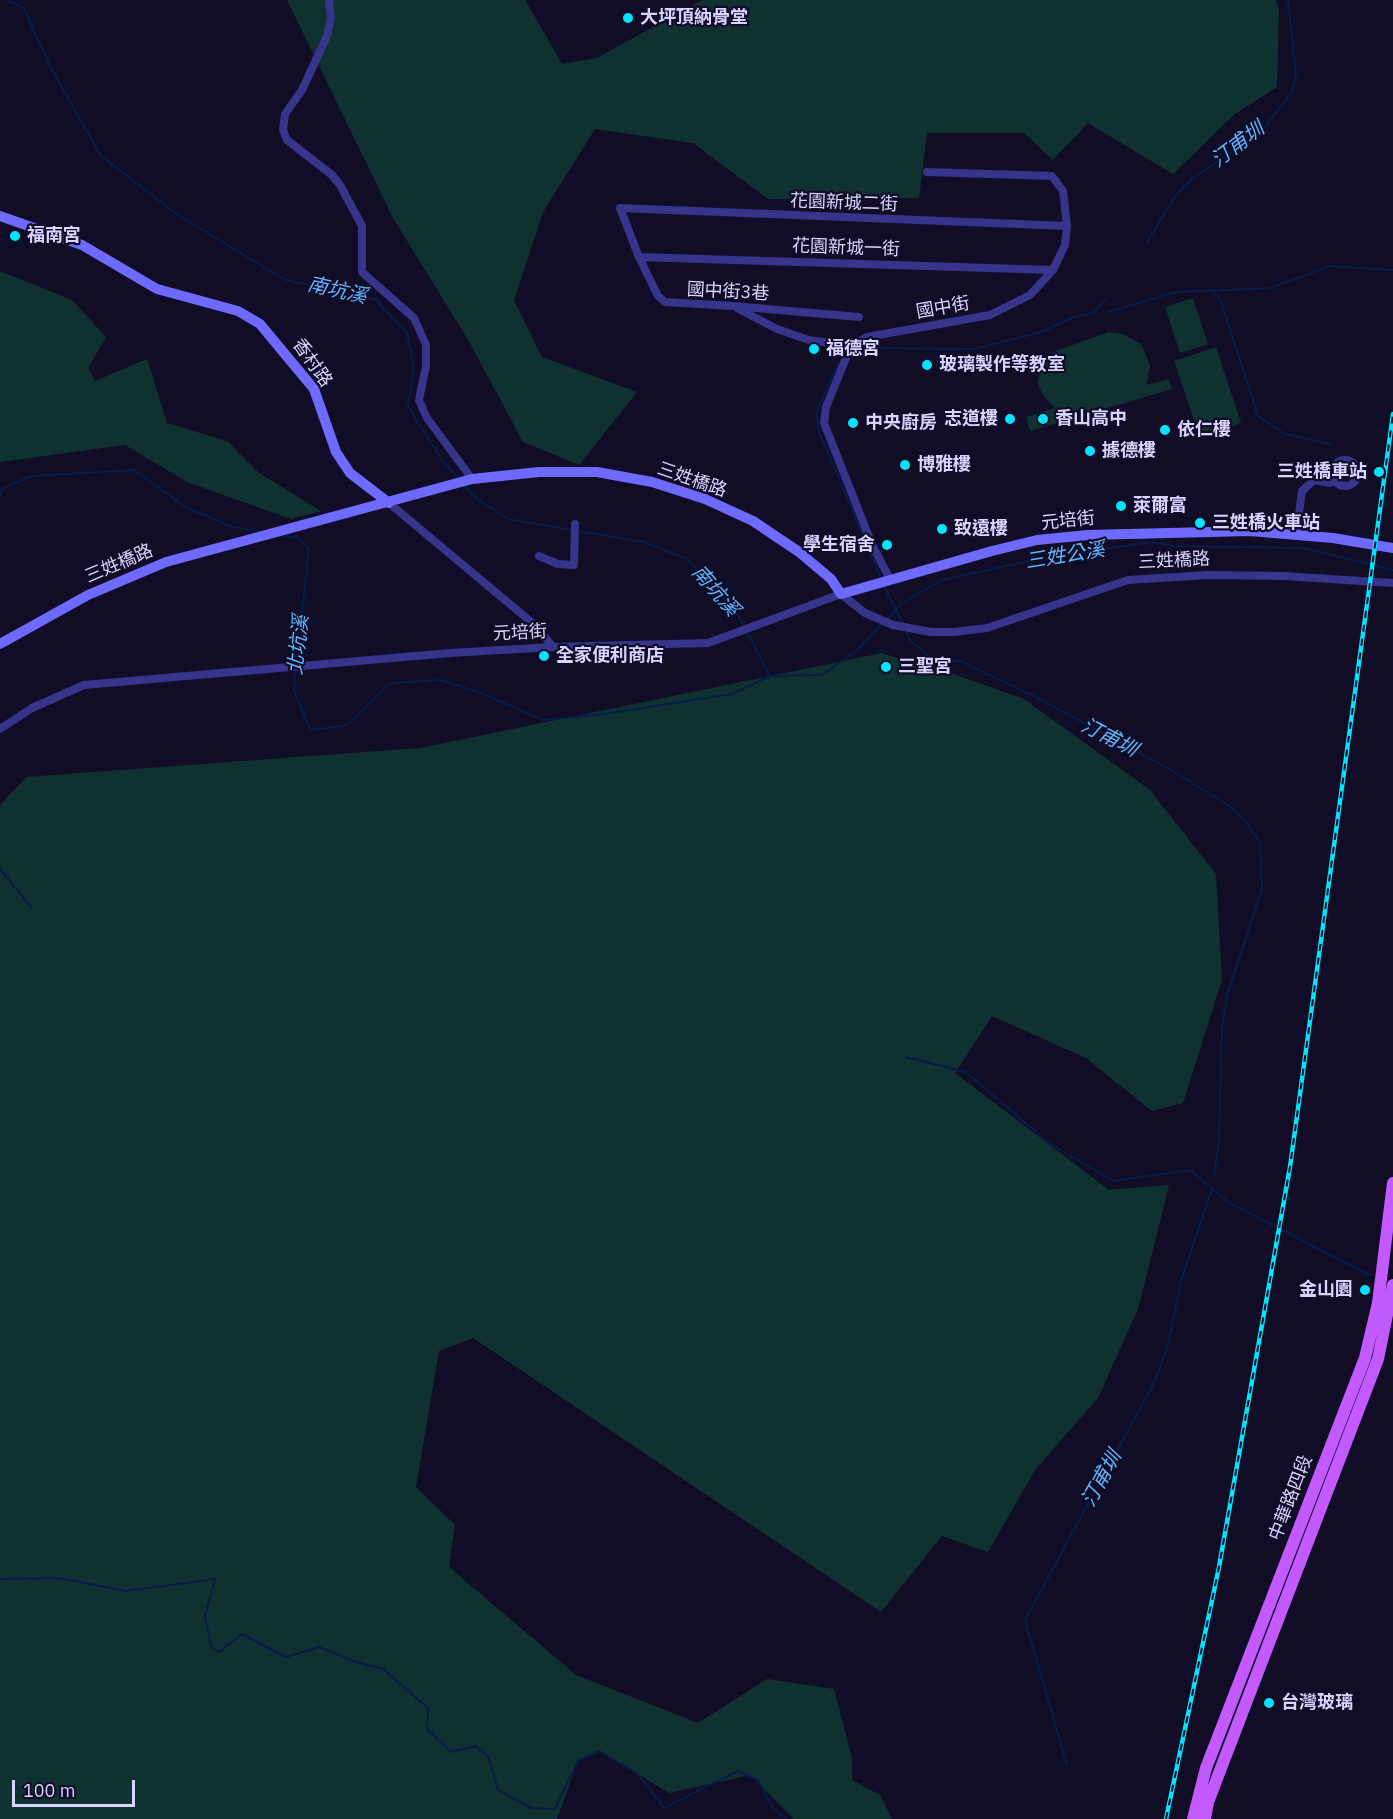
<!DOCTYPE html>
<meta charset="utf-8">
<style>
body{margin:0}
#map{position:relative;width:1393px;height:1819px;overflow:hidden;background:#120d27;font-family:"IBM Plex Sans",sans-serif}
canvas{display:block}
.scale{position:absolute;left:12px;top:1780px;width:123px;height:27px;box-sizing:border-box;border:3px solid #d9d3ff;border-top:0;padding-left:8px;font-size:18px;line-height:21px;white-space:nowrap;color:#d9d3ff;-webkit-text-stroke:4px #120d27;paint-order:stroke}
</style>
<div id="map">
<canvas width="1393" height="1819"></canvas>
<div class="scale">100 m</div>
</div>
<script>
const ctx = document.querySelector('canvas').getContext('2d');
ctx.lineJoin = 'round';
function paint(path, color) { ctx.fillStyle = color; ctx.fill(path, 'evenodd'); }
const poly = rows => new Path2D(rows.map(r => 'M' + r).join(''));
function stroke(path, color, width, dash) { ctx.strokeStyle = color; ctx.lineWidth = width; ctx.lineCap = dash ? 'butt' : 'round'; ctx.setLineDash(dash || []); ctx.stroke(path); }
function label(font, color, halo, rows, align = 'center') {
  ctx.font = font + ' "IBM Plex Sans","Noto Sans TC",sans-serif'; ctx.lineWidth = 4.5; ctx.setLineDash([]); ctx.textBaseline = 'middle'; ctx.strokeStyle = halo; ctx.fillStyle = color; for (const [text, x, y, turn = 0] of rows) {
    ctx.save(); ctx.translate(x, y); ctx.rotate((+turn || 0) * Math.PI / 180); ctx.textAlign = isNaN(turn) ? turn : align; if (halo) ctx.strokeText(text, 0, 0); ctx.fillText(text, 0, 0); ctx.restore();
  }
}
const green = poly([
 [287,0,525,0,562,64,597,58,702,0,1276,0,1279,10,1277,87,1235,114,1173,174,1088,123,1053,160,1024,133,927,133,919,198,768,199,693,143,595,129,543,212,514,300,542,357,637,392,579,465,523,442,470,343,393,218],
 [0,271,72,300,106,337,88,368,95,381,147,359,167,423,227,441,259,473,321,511,291,519,187,482,125,445,0,462],
 [1193,298,1208,344,1180,353,1165,307],
 [1108,332,1123,334,1141,344,1150,365,1146,385,1169,379,1172,389,1030,431,1026,417,1055,408,1042,394,1038,384,1040,369,1048,354],
 [1216,347,1241,423,1200,438,1174,361],
 [882,653,906,661,908,658,1024,699,1150,790,1216,874,1222,980,1183,1103,1152,1111,1086,1058,992,1016,955,1073,1109,1190,1169,1185,1138,1309,1098,1398,1035,1470,988,1552,942,1536,881,1612,473,1338,439,1351,416,1487,455,1525,449,1567,576,1675,698,1723,767,1679,834,1689,852,1758,852,1780,880,1795,892,1819,794,1819,750,1775,669,1793,601,1751,578,1761,557,1819,0,1819,0,805,26,777,420,748]
]);
const stream = poly([
 [7,0,24,8,49,64,100,155,175,213,285,280,375,299,407,333,414,369,408,406,443,462,459,479],
 [1147,242,1176,195,1192,179,1261,132,1292,92,1296,75,1288,0],
 [1210,290,1220,298,1258,416,1285,434,1331,444],
 [1108,312,1176,292,1271,288,1330,266,1393,270],
 [865,348,974,349,1042,332,1073,317,1093,313,1105,300],
 [838,364,817,410,818,429,881,578],
 [464,486,476,498,508,519,572,530],
 [0,496,2,489,31,476,134,470,187,508,233,527,259,531],
 [578,531,644,542,687,559,737,613,770,676],
 [282,536,298,538,309,549,296,664],
 [884,586,903,624],
 [905,629,911,641,933,659,960,661,1034,696,1171,770,1231,807,1248,825,1260,843,1262,888,1227,996,1222,1028,1219,1140,1214,1176],
 [295,670,294,691,311,730,343,726,351,722,390,683,441,680,481,693,543,720,604,714,732,694,770,676,822,675,856,651,902,603,942,580,1056,555,1153,542,1175,546,1304,548,1393,570],
 [0,869,31,907],
 [906,1057,966,1072,1050,1144,1114,1181,1190,1170,1228,1202,1369,1275],
 [0,1579,59,1578,126,1591,215,1579,205,1616,211,1647,219,1652,242,1634,286,1657,319,1647,359,1663,383,1669,428,1708,427,1729,451,1752,475,1746,488,1756,498,1790,531,1808,555,1809,578,1761,599,1751,637,1773,664,1808,738,1771,758,1780,773,1808,787,1819],
 [1067,1765,1025,1620,1155,1381,1168,1345,1181,1281,1212,1189]
]);
const street = poly([
 [329,0,331,18,327,36,302,90,285,114,283,130,287,140,332,175,340,185,362,226,362,272,414,318,426,345,426,366,419,400,427,418,472,479],
 [639,257,1053,270],
 [737,308,777,329,809,340,851,346],
 [859,317,733,306,665,302,658,296,639,257,620,208,1067,226],
 '1332 473a13 13 0 1 1 26 0a13 13 0 1 1-26 0Z',
 [389,503,536,626,553,647],
 [1296,535,1302,491,1314,480,1330,483,1334,480],
 [539,556,558,564,574,565,575,524],
 [890,579,873,547,824,423,826,407,851,346,867,337,990,315,1030,295,1053,270,1065,245,1067,226,1063,191,1052,176,927,172],
 [0,729,32,708,84,685,450,653,553,647,708,643,841,594,865,613,893,625,931,632,954,632,987,628,1128,580,1208,575,1283,576,1393,583]
]);
const secondary = poly([
 [0,216,82,245,157,289,238,311,260,324,314,389,336,452,350,473,389,503],
 [0,644,88,595,166,562,472,479,539,472,597,472,652,482,705,499,753,521,799,552,831,579,841,594,992,551,1037,540,1088,535,1250,531,1333,538,1393,548]
]);
const primary = poly([
 [1193,1819,1206,1768,1365,1358,1378,1303,1393,1183],
 [1205,1819,1208,1802,1378,1359,1393,1285]
]);
const rail = poly([
 [1166,1819,1219,1567,1290,1167,1393,414]
]);
const markers = [
 [628,18,6,"#00e4fe"],
 [15,236,6,"#00e4fe"],
 [814,349,6,"#00e4fe"],
 [927,365,6,"#00e4fe"],
 [1010,419,6,"#00e4fe"],
 [1043,419,6,"#00e4fe"],
 [853,423,6,"#00e4fe"],
 [1165,430,6,"#00e4fe"],
 [1090,451,6,"#00e4fe"],
 [905,465,6,"#00e4fe"],
 [1379,472,6,"#00e4fe"],
 [1121,506,6,"#00e4fe"],
 [1200,523,6,"#00e4fe"],
 [942,529,6,"#00e4fe"],
 [887,545,6,"#00e4fe"],
 [544,656,6,"#00e4fe"],
 [886,667,6,"#00e4fe"],
 [1365,1290,6,"#00e4fe"],
 [1269,1703,6,"#00e4fe"]
];
const poiNames = [
 ["大坪頂納骨堂",640,18],
 ["福南宮",27,236],
 ["福德宮",826,349],
 ["玻璃製作等教室",939,365],
 ["志道樓",998,419,"right"],
 ["香山高中",1055,419],
 ["中央廚房",865,423],
 ["依仁樓",1177,430],
 ["據德樓",1102,451],
 ["博雅樓",917,465],
 ["三姓橋車站",1367,472,"right"],
 ["萊爾富",1133,506],
 ["三姓橋火車站",1212,523],
 ["致遠樓",954,529],
 ["學生宿舍",875,545,"right"],
 ["全家便利商店",556,656],
 ["三聖宮",898,667],
 ["金山園",1353,1290,"right"],
 ["台灣玻璃",1281,1703]
];
const streetNames = [
 ["花園新城二街",844,203,2],
 ["花園新城一街",846,248,2],
 ["國中街3巷",728,292,3],
 ["國中街",943,308,-10],
 ["香村路",312,363,55],
 ["三姓橋路",692,480,19],
 ["元培街",1068,521,-6],
 ["三姓橋路",1174,561,-3],
 ["三姓橋路",119,564,-23],
 ["元培街",520,633,-3],
 ["中華路四段",1291,1498,-69]
];
const waterNames = [
 ["汀甫圳",1238,145,-37],
 ["南坑溪",337,291,13],
 ["三姓公溪",1065,556,-9],
 ["南坑溪",715,591,49],
 ["北坑溪",299,645,-84],
 ["汀甫圳",1109,738,27],
 ["汀甫圳",1102,1479,-61]
];
paint(green, '#0f3231');
stroke(stream, '#051d48', 2);
stroke(street, '#37348b', 8);
stroke(secondary, '#6f6aff', 10);
stroke(primary, '#c25aff', 12);
stroke(rail, '#00e4fe', 4.5);
stroke(rail, '#120d27', 2, [7]);
for (const [x, y, r, color] of markers) { const dot = new Path2D(); dot.arc(x, y, r, 0, 2 * Math.PI); ctx.fillStyle = color; ctx.fill(dot); stroke(dot, '#120d27', 2); }
label('bold 18px', '#d9d3ff', '#120d27', poiNames, 'left');
label('18px', '#d9d3ff', '#120d27', streetNames);
label('italic 20px', '#61b5ff', '#120d27', waterNames);
</script>
